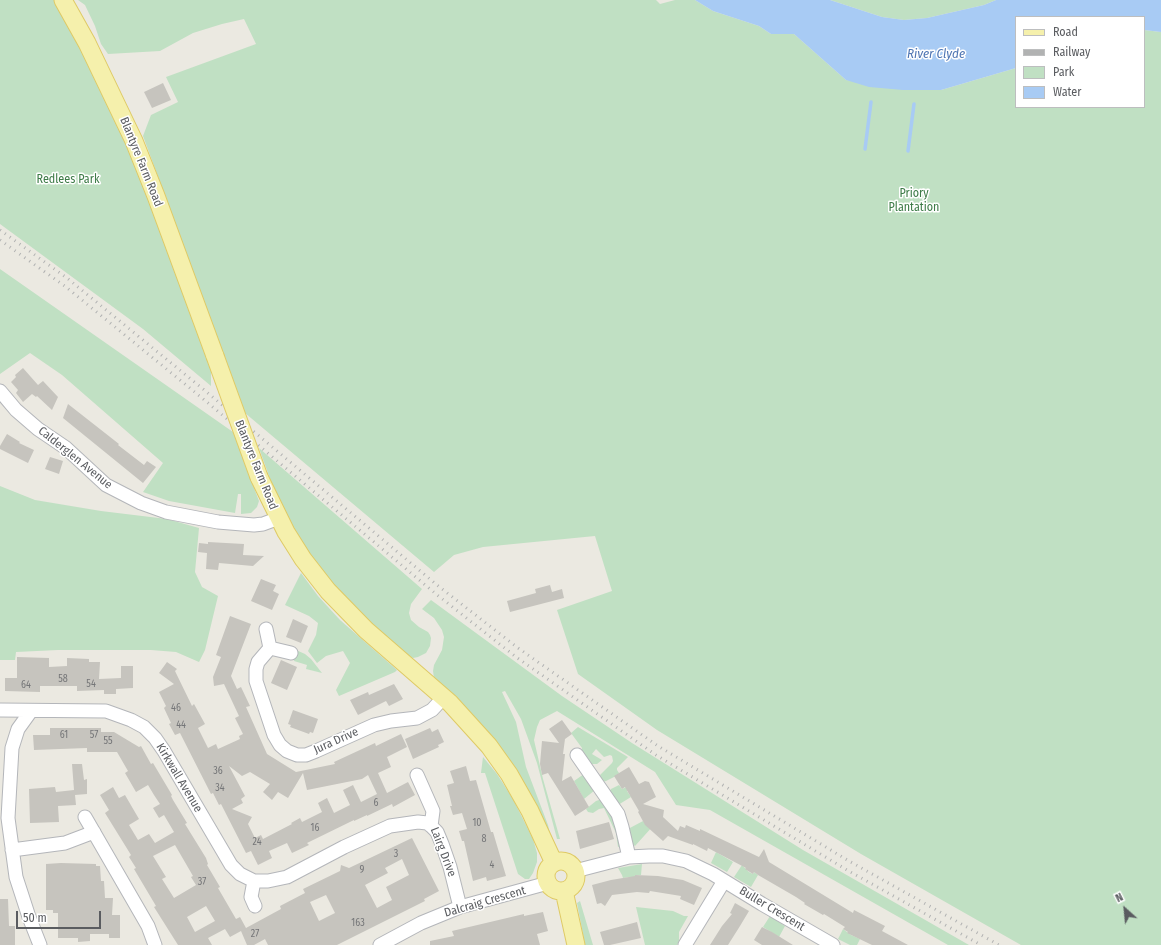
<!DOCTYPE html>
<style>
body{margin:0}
#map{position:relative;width:1161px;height:945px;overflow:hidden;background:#ebe9e1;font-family:"Fira Sans Condensed",sans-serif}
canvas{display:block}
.legend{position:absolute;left:1015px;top:16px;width:130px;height:92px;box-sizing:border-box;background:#fff;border:1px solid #bdbebf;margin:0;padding:5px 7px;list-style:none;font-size:12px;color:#5a5c60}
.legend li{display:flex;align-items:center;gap:8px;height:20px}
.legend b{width:20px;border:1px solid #bdbebf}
.north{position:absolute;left:1105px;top:889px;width:40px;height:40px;-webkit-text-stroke:3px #fff;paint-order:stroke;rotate:333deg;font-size:11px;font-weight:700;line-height:16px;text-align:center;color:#5a5c60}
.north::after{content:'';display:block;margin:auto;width:14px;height:18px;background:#5a5c60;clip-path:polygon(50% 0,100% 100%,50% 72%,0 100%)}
.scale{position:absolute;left:16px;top:911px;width:85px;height:18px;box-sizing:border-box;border:2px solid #5a5c60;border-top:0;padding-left:5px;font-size:12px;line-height:14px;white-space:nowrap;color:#5a5c60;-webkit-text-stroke:3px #fff;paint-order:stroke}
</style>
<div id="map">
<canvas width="1161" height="945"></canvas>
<ul class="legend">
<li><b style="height:5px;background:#f5f0ac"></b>Road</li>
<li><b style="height:5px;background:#b1b2b2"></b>Railway</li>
<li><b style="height:11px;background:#c0e0c3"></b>Park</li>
<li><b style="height:11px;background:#a8cbf4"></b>Water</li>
</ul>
<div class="north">N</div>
<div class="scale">50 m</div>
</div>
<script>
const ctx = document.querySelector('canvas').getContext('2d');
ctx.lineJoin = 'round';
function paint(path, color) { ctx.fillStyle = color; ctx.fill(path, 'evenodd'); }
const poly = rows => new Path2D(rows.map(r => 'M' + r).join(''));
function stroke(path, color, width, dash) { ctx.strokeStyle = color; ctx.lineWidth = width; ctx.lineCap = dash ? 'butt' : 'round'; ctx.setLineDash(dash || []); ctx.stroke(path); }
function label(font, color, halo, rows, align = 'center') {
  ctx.font = font + ' "Fira Sans Condensed",sans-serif'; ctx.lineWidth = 3; ctx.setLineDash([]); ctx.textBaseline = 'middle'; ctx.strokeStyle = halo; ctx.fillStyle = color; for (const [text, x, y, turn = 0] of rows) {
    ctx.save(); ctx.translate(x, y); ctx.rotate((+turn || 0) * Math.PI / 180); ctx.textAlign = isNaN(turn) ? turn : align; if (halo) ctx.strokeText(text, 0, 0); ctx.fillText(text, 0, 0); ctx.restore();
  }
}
const green = poly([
 [0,0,57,0,132,155,211,367,211,386,143,329,0,224],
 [78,0,656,0,660,4,675,0,695,0,713,11,759,26,771,34,794,34,846,80,941,90,1016,68,1016,107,1144,107,1144,30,1161,32,1161,945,1021,945,861,854,657,730,578,674,557,610,612,591,595,536,483,547,454,555,434,572,245,413,143,136,151,115,178,102,166,77,256,44,244,19,222,24,193,33,160,51,108,54,101,44,95,26,85,5],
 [830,0,996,0,984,5,927,18,904,20,882,17],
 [0,269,233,432,259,501,257,507,251,513,241,514,241,494,238,494,235,513,169,501,143,492,163,463,62,375,30,353,0,374],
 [259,448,422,589,411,604,409,613,411,620,419,627,428,632,430,635,431,638,430,646,426,653,418,657,413,658,404,654,333,587,296,535,275,493],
 [0,486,35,500,101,511,167,519,199,528,195,572,202,587,218,596,205,650,199,662,176,652,151,650,58,650,16,652,15,660,0,660],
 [301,573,318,596,340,620,397,670,395,672,339,696,336,690,350,663,343,651,326,656,317,663,308,651,316,635,318,623,309,616,285,605],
 [431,600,562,696,632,743,803,850,969,945,948,945,710,810,676,805,655,772,557,711,540,720,537,727,534,740,543,779,560,839,557,839,537,763,521,719,505,691,502,692,516,722,526,767,548,825,552,842,434,678,433,671,434,665,442,650,444,637,442,630,434,618,422,609],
 [296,650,305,654,311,659,322,673,306,669,307,665,294,661],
 [578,727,628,757,617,768,617,770,619,773,618,775,606,781,602,782,600,775,612,763,613,761,612,756,610,755,604,757,596,749,592,754,602,760,597,764,591,764,582,754,582,748,571,733],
 [483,757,497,774,513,799,533,839,537,853,537,862,533,873,529,879,525,879,518,874,485,773,481,773],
 [584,774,595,790,584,799,574,781],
 [633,784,627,791,631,797,618,805,609,792,611,789,619,785,622,789],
 [602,799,614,818,621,846,618,847,616,833,604,808,599,809,593,813,588,812,586,809,596,801],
 [643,821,645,824,653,826,635,846,630,842,628,829],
 [716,852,733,862,727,872,711,863],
 [642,864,641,875,635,875,634,885,630,877,623,878,622,875,618,868],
 [742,865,749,872,753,874,754,872,758,875,751,887,734,877],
 [580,901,593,945,585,945,577,903],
 [636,907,673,911,684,916,688,916,679,932,679,941,677,945,645,945],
 [770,916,785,926,779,937,763,927],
 [843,929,851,935,860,939,857,945,850,945,838,939]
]);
const water = poly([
 [695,0,830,0,882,17,904,20,927,18,984,5,996,0,1161,0,1161,32,1144,30,1144,17,1016,17,1016,68,941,90,903,90,869,87,846,80,794,34,771,34,759,26,713,11]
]);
const stream = poly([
 [865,149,871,102],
 [908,151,914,104]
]);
const building = poly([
 [163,83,171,100,152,108,144,92],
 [23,368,38,385,43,381,58,397,52,410,37,396,36,397,32,394,23,402,16,393,18,390,11,382,16,377,15,375],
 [68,404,105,433,119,444,118,445,144,465,147,461,156,467,143,483,63,418],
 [7,434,20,442,19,443,34,450,28,463,0,449,0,446],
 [50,457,63,461,59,474,45,469],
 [208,542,244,544,243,555,264,556,253,566,219,563,218,570,206,569,207,553,198,552,199,543,208,544],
 [261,579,276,585,273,591,279,594,272,610,251,601],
 [550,585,552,592,562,589,564,598,510,612,507,601,536,593,535,589],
 [230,616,251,624,231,676,237,689,241,687,250,706,246,707,267,754,296,772,335,764,334,762,375,743,376,746,401,734,407,747,387,757,391,767,378,773,387,793,408,782,415,795,393,807,392,804,367,816,367,815,354,821,354,820,307,843,309,845,292,853,287,843,269,851,272,858,258,865,251,851,246,853,221,804,219,805,213,793,211,794,180,733,175,735,169,724,171,723,164,708,166,706,159,692,174,684,159,673,167,662,177,669,175,671,192,706,194,704,205,724,198,728,208,748,216,744,218,749,240,739,239,736,243,734,235,718,239,716,224,684,214,686,213,677,221,657,216,655],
 [229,766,242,776,250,772,270,784,263,792,272,800,278,792,288,798,303,773,307,790,362,779,368,775,377,794,361,802,353,785,343,790,350,805,334,813,327,798,318,803,322,812,302,822,300,818,291,823,292,824,263,839,261,835,255,838,248,824,252,817,232,809,243,803,241,799,245,796],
 [293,619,308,626,301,643,286,637],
 [17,657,49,658,49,667,67,666,67,658,89,659,89,662,100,662,99,679,121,678,121,666,133,666,133,688,116,689,116,694,104,694,104,690,77,691,77,686,40,686,40,692,5,691,5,678,17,678],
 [281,660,297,667,287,690,271,683],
 [394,684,403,699,389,706,386,701,358,715,350,700,368,692,369,695],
 [293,710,318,719,313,733,310,732,309,734,290,727,291,725,288,724],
 [562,720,572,734,565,739,563,754,565,754,562,781,571,776,589,807,575,816,548,773,542,775,540,764,542,741,559,743,549,729],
 [50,728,101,728,101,732,114,732,139,747,141,746,151,764,153,763,172,795,171,796,173,800,187,823,185,824,206,858,208,864,207,865,220,887,218,888,236,919,240,917,246,928,281,909,280,906,305,893,303,889,340,871,341,865,349,868,412,838,439,891,424,899,425,901,337,945,268,945,265,939,254,945,247,945,241,931,230,937,225,929,208,938,212,945,178,945,154,907,156,906,134,869,136,868,129,857,131,855,105,813,109,810,100,795,113,787,119,798,125,795,139,819,129,825,138,840,149,834,155,843,174,832,164,815,159,818,153,808,160,804,154,795,148,785,136,792,125,773,128,771,117,752,87,752,87,748,34,750,33,735,50,735],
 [175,845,193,876,191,877,196,885,174,898,162,879,166,877,153,856],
 [402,859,409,875,386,887,392,900,377,908,365,885,388,873,385,868],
 [326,895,335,913,319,921,310,902],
 [206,906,215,921,195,932,187,917],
 [430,728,432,732,438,729,444,742,438,745,439,747,413,759,405,739],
 [72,764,82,764,84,780,87,779,87,794,75,795,76,805,58,806,59,822,30,823,29,789,55,787,56,792,74,790],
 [466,766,470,781,476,780,491,832,493,832,506,876,487,881,486,877,473,881,464,841,462,841,459,831,467,829,462,813,453,815,450,806,452,806,447,785,454,783,450,771],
 [629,767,639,784,645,781,649,782,656,797,643,804,664,810,663,817,678,831,680,826,685,828,686,825,700,831,700,829,759,857,764,849,769,862,853,913,854,910,885,926,882,931,908,945,872,945,847,933,848,932,843,929,845,927,824,914,823,915,804,904,805,903,796,897,758,875,754,872,753,874,745,869,746,868,708,848,707,851,693,844,693,845,668,836,663,841,645,825,638,812,639,811,625,787,622,789,614,776],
 [609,822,614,839,580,849,576,831],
 [61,863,96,864,96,866,100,866,101,881,104,881,105,898,113,898,112,915,120,915,120,938,109,938,109,934,90,934,90,941,78,942,78,938,58,938,58,913,53,913,53,910,46,910,46,864],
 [635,875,658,876,683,880,702,888,694,905,680,899,681,896,650,891,649,893,637,892,612,895,605,906,601,903,597,904,592,885,611,880,635,876],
 [0,899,8,899,9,926,15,926,15,945,0,945],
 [735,903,749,911,740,926,728,945,710,945,722,926,732,914,730,913],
 [543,912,548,931,537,934,540,945,430,945,430,941,454,936,452,931,524,914,524,916],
 [637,922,641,938,610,945,604,945,600,932],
 [762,927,772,932,793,945,762,945,754,940]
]);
const minor = poly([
 [0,391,16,410,38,429,66,448,106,485,141,503,166,512,218,522,254,525,263,524,279,518],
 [266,629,270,648,291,653],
 [270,648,258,662,256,669,256,681,274,735,280,745,287,751,297,755,306,755,316,751,374,725,391,721,417,718,432,710,444,697],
 [0,710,106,711,131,720,144,727,155,738,164,751,231,865,240,874,254,881,268,881,287,877,344,847,390,826,418,822,427,823,431,826,437,832,442,844,450,867,460,907],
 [31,711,18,729,12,748,8,818,16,877,29,917,40,945],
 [577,755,618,814,622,827,629,857],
 [417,775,433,811,431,826],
 [85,817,148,926,155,945],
 [12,850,65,843,94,832],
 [575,871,629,857,649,856,663,856,686,861,713,874,762,904,833,945],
 [254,881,251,897,255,906],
 [380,945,421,923,460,907,548,883],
 [685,945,724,881]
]);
const major = poly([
 [63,0,87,43,134,141,156,196,215,356],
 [259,477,286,532,303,559,328,591,366,630,450,703,489,746,509,774,530,811,554,863],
 '546 876a15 15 0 1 1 30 0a15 15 0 1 1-30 0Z',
 [564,891,576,945]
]);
const rail = poly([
 [0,230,67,278,203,389,437,585,518,648,658,746,849,861,999,945],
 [0,240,66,287,202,398,436,594,516,657,656,755,847,870,981,945]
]);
const majorBridge = poly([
 [215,356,259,477]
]);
const numberNames = [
 ["58",63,679],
 ["54",91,684],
 ["64",26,685],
 ["46",176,708],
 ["44",181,725],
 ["61",64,735],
 ["57",94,735],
 ["55",108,741],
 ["36",218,771],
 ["34",220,788],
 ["6",376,803],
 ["10",477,823],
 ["16",315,828],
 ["8",484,839],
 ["24",257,842],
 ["3",396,854],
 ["4",492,865],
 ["9",362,870],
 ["37",202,882],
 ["163",358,923],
 ["27",255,934]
];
const streetNames = [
 ["Blantyre Farm Road",141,162,68],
 ["Calderglen Avenue",75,458,39],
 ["Blantyre Farm Road",256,465,68],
 ["Jura Drive",336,741,-24],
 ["Kirkwall Avenue",179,778,59],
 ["Lairg Drive",443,852,69],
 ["Dalcraig Crescent",485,902,-16],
 ["Buller Crescent",772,909,31]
];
const parkNames = [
 ["Redlees Park",68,180],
 ["Priory",914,194],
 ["Plantation",914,208]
];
const waterNames = [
 ["River Clyde",936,54]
];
paint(green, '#c0e0c3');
paint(water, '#a8cbf4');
stroke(stream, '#a8cbf4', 3.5);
paint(building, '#c6c4be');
stroke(minor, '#b4b6ba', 15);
stroke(major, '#dfca65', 19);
stroke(minor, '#fff', 13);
stroke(major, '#f5f0ac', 17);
stroke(rail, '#b1b2b2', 3, [1, 5]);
stroke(majorBridge, '#dfca65', 19, []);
stroke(majorBridge, '#f5f0ac', 17);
label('10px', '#757678', null, numberNames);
label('12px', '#5a5c60', '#fff', streetNames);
label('12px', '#3d7b47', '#fff', parkNames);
label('italic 13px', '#4e75b3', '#fff', waterNames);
</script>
